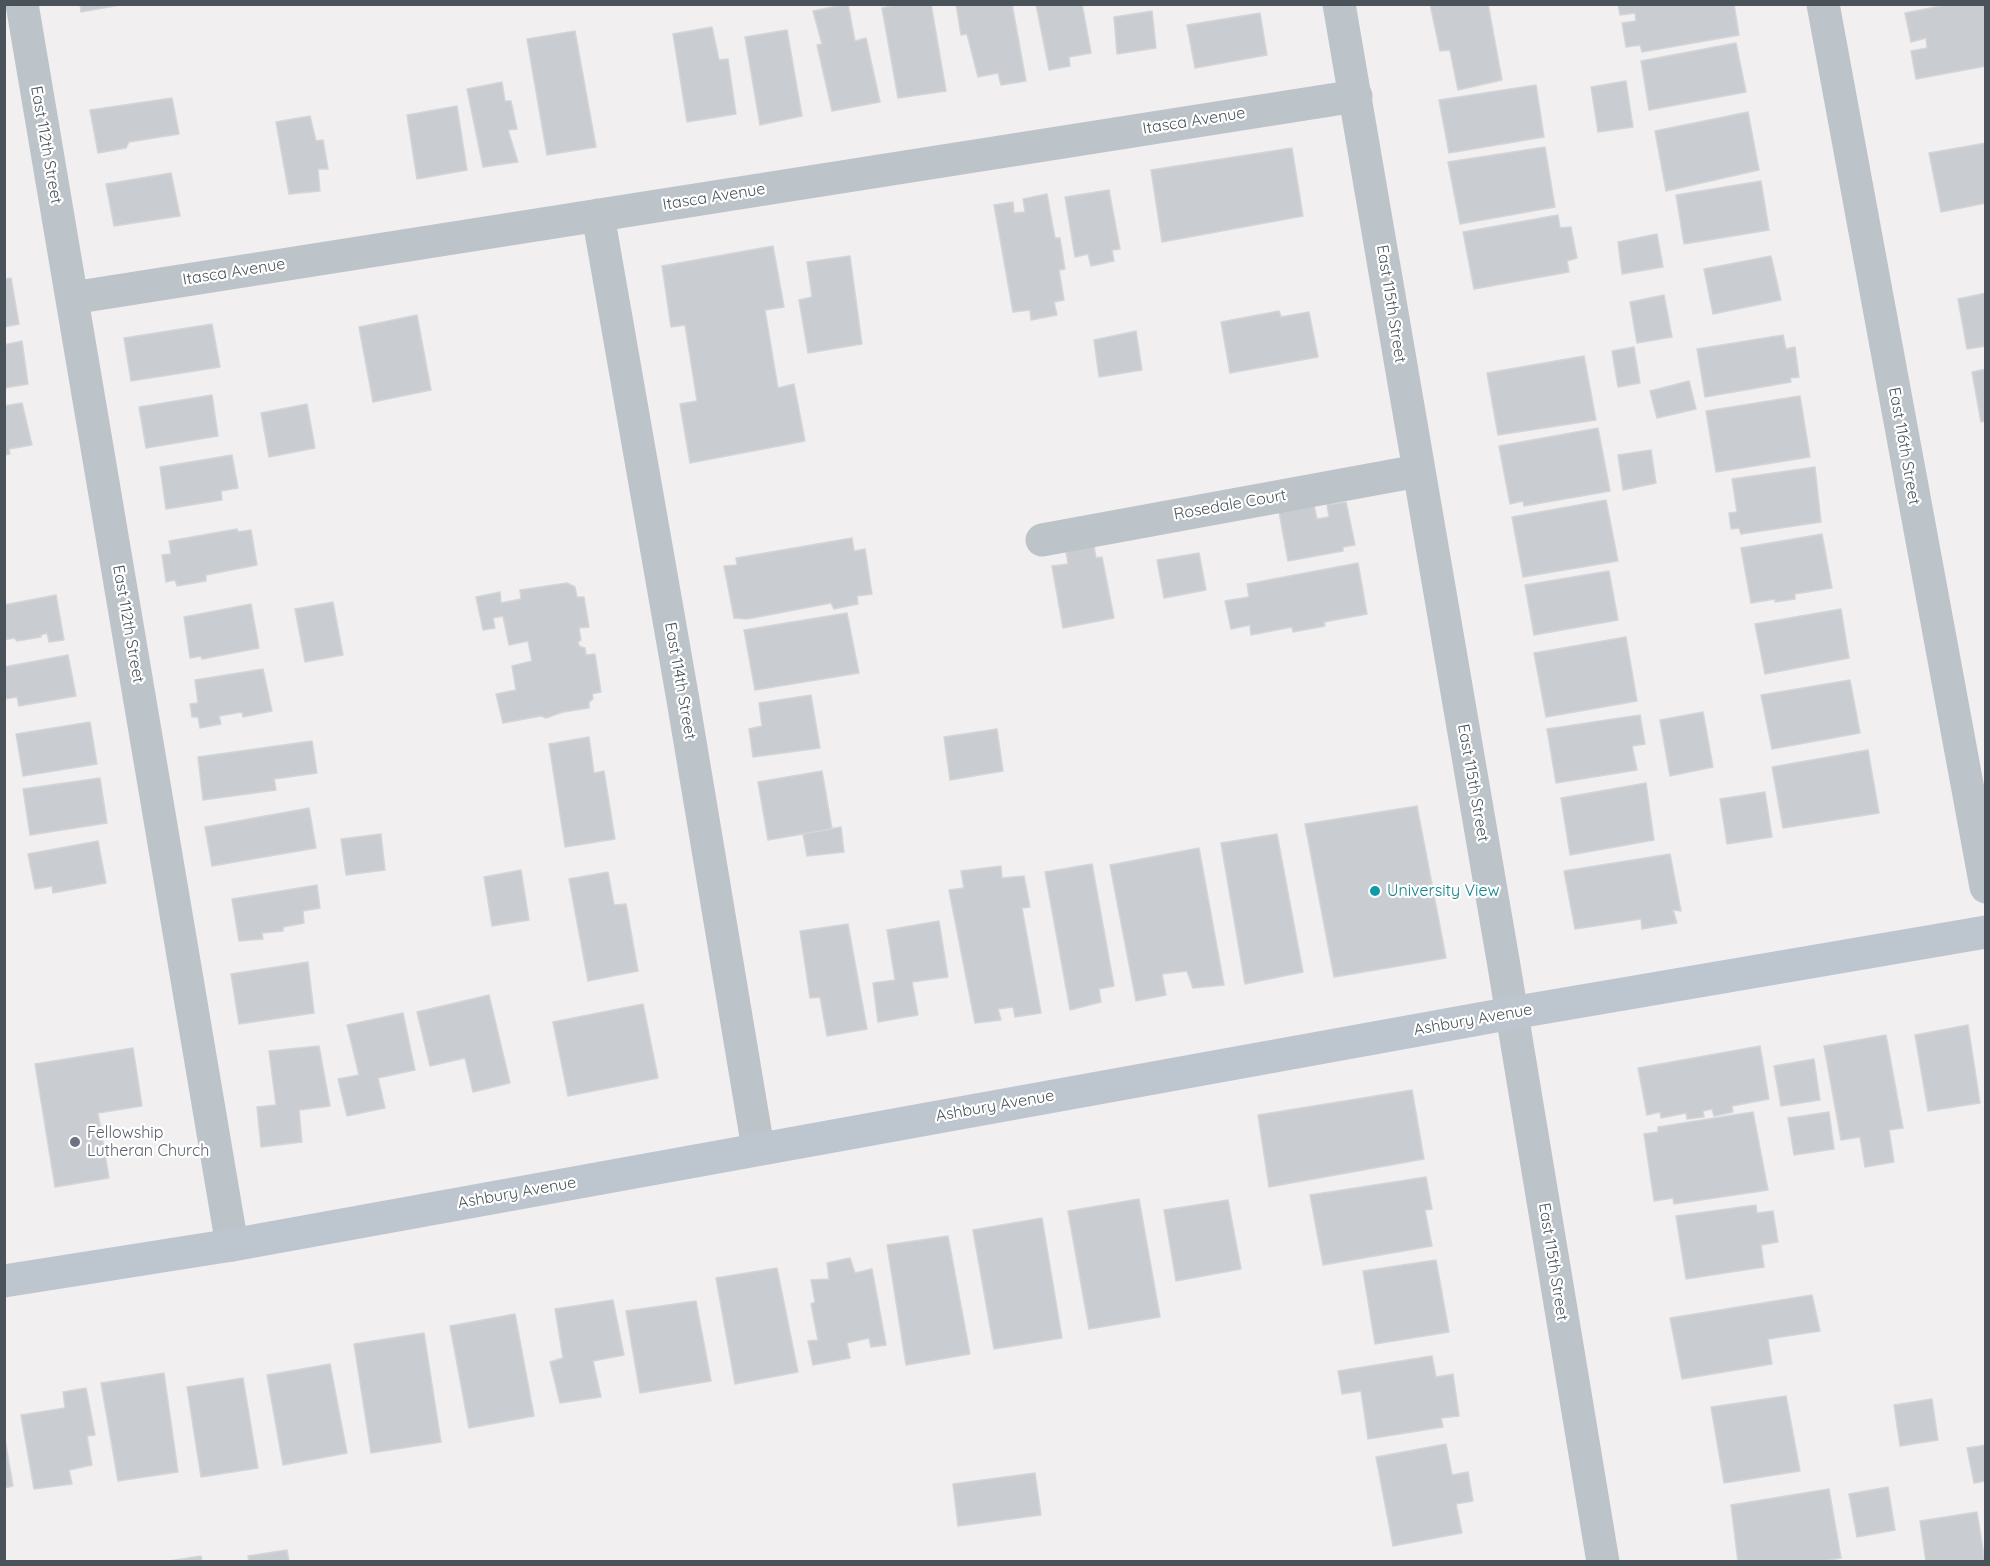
<!DOCTYPE html>
<style>
body{margin:0}
#map{position:relative;width:1990px;height:1566px;overflow:hidden;background:#f1efef;font-family:Quicksand,sans-serif}
canvas{display:block}
.frame{position:absolute;inset:0;border:6px solid #495359;pointer-events:none}
</style>
<div id="map">
<canvas width="1990" height="1566"></canvas>
<div class="frame"></div>
</div>
<script>
const ctx = document.querySelector('canvas').getContext('2d');
ctx.lineJoin = 'round';
function paint(path, color) { ctx.fillStyle = color; ctx.fill(path, 'evenodd'); }
const poly = rows => new Path2D(rows.map(r => 'M' + r).join(''));
function stroke(path, color, width, dash) { ctx.strokeStyle = color; ctx.lineWidth = width; ctx.lineCap = dash ? 'butt' : 'round'; ctx.setLineDash(dash || []); ctx.stroke(path); }
function label(font, color, halo, rows, align = 'center') {
  ctx.font = font + ' Quicksand,sans-serif'; ctx.lineWidth = 4.5; ctx.setLineDash([]); ctx.textBaseline = 'middle'; ctx.strokeStyle = halo; ctx.fillStyle = color; for (const [text, x, y, turn = 0] of rows) {
    ctx.save(); ctx.translate(x, y); ctx.rotate((+turn || 0) * Math.PI / 180); ctx.textAlign = isNaN(turn) ? turn : align; if (halo) ctx.strokeText(text, 0, 0); ctx.fillText(text, 0, 0); ctx.restore();
  }
}
const building = poly([
 [80,4,125,4,81,12,80,4],
 [848,4,855,41,866,38,880,102,832,111,817,45,822,44,813,11,848,4],
 [901,4,931,4,946,91,898,98,882,8,901,4],
 [956,4,1012,4,1026,81,1001,85,998,73,978,77,967,34,961,35,956,4],
 [1036,4,1082,4,1091,53,1069,57,1070,66,1049,70,1036,4],
 [1430,4,1488,4,1502,80,1458,90,1450,50,1440,51,1430,4],
 [1618,4,1734,4,1739,35,1642,52,1640,45,1626,47,1622,23,1636,21,1635,13,1620,15,1618,4],
 [1950,4,1986,4,1986,66,1916,79,1911,51,1927,48,1926,38,1911,42,1905,13,1950,4],
 [1152,11,1156,48,1117,54,1114,17,1152,11],
 [1260,13,1267,55,1195,68,1187,25,1260,13],
 [712,27,719,60,728,59,736,114,687,122,673,34,712,27],
 [787,30,802,116,760,125,745,37,787,30],
 [575,31,596,147,547,155,527,39,575,31],
 [1736,43,1746,92,1649,110,1641,61,1736,43],
 [1626,81,1633,127,1598,132,1591,87,1626,81],
 [502,82,505,101,511,101,517,129,508,130,518,162,483,167,467,89,502,82],
 [1536,85,1544,137,1449,153,1439,100,1536,85],
 [172,98,179,134,129,142,126,148,98,153,90,110,172,98],
 [457,106,467,170,417,179,407,115,457,106],
 [1748,112,1759,170,1666,191,1655,131,1748,112],
 [310,116,316,141,323,140,328,169,318,169,320,191,289,194,276,122,310,116],
 [1986,143,1986,203,1941,212,1929,153,1986,143],
 [1545,147,1555,207,1460,224,1448,162,1545,147],
 [1292,148,1303,216,1162,242,1151,170,1292,148],
 [171,173,180,216,114,226,106,184,171,173],
 [1761,181,1769,230,1684,244,1676,195,1761,181],
 [1109,190,1120,249,1112,250,1114,261,1091,266,1088,254,1075,257,1065,197,1109,190],
 [1047,194,1055,238,1060,238,1065,269,1059,270,1064,300,1054,302,1057,315,1031,320,1030,310,1013,312,994,205,1013,202,1014,213,1025,212,1023,199,1047,194],
 [1558,215,1560,228,1571,227,1577,258,1567,261,1569,272,1474,289,1463,232,1558,215],
 [1657,234,1663,267,1622,274,1618,242,1657,234],
 [773,246,784,307,765,310,778,388,794,384,805,441,690,463,680,404,697,401,685,325,671,327,662,266,773,246],
 [850,256,862,344,808,353,799,300,812,297,807,262,850,256],
 [1771,256,1781,300,1713,314,1704,269,1771,256],
 [11,278,19,324,4,327,4,279,11,278],
 [1986,293,1986,346,1967,349,1958,299,1986,293],
 [1664,295,1672,337,1637,343,1630,302,1664,295],
 [1279,311,1281,317,1309,312,1318,357,1230,373,1221,322,1279,311],
 [417,315,431,390,373,402,359,327,417,315],
 [212,324,220,367,131,381,124,338,212,324],
 [1136,331,1142,370,1099,377,1094,340,1136,331],
 [1783,335,1786,349,1795,347,1799,377,1790,378,1791,382,1705,397,1697,349,1783,335],
 [22,341,28,384,4,388,4,345,22,341],
 [1634,347,1640,383,1618,387,1612,351,1634,347],
 [1584,356,1596,420,1498,435,1487,373,1584,356],
 [1986,369,1986,421,1981,422,1972,372,1986,369],
 [1689,381,1696,409,1657,418,1650,391,1689,381],
 [212,395,218,436,146,448,139,407,212,395],
 [1800,396,1810,457,1716,472,1706,411,1800,396],
 [22,403,32,445,9,449,10,454,4,455,4,406,22,403],
 [307,404,315,448,269,457,261,413,307,404],
 [1598,428,1610,491,1524,506,1523,501,1510,504,1499,446,1598,428],
 [1651,450,1656,483,1623,490,1618,455,1651,450],
 [232,455,238,488,221,491,222,500,166,509,160,467,232,455],
 [1815,467,1821,522,1741,534,1739,528,1731,529,1729,513,1737,512,1732,479,1815,467],
 [1606,500,1618,561,1523,577,1512,517,1606,500],
 [1346,502,1355,545,1343,547,1343,551,1288,561,1279,512,1314,506,1317,519,1329,517,1327,505,1346,502],
 [237,529,238,532,251,530,257,565,206,575,206,581,177,586,175,580,166,582,162,555,171,554,169,541,237,529],
 [1822,534,1832,588,1795,594,1795,599,1775,602,1775,599,1751,603,1741,548,1822,534],
 [852,538,854,551,865,549,872,594,857,596,858,604,834,609,831,603,747,619,734,618,724,566,737,565,736,558,852,538],
 [1094,546,1096,558,1102,557,1114,618,1063,628,1052,566,1068,564,1066,552,1094,546],
 [1199,553,1206,590,1164,598,1157,560,1199,553],
 [1358,563,1367,614,1324,622,1325,626,1293,632,1292,627,1251,635,1250,625,1231,629,1225,601,1249,597,1247,584,1358,563],
 [1609,571,1618,620,1534,635,1525,585,1609,571],
 [567,583,575,587,577,597,584,597,589,627,579,628,581,640,578,642,579,646,585,648,586,655,595,654,601,692,592,694,593,699,589,702,589,708,563,712,546,718,541,716,503,723,496,694,516,690,512,666,532,661,528,641,509,645,503,616,493,618,495,628,483,630,476,597,500,592,501,603,521,599,520,590,567,583],
 [56,595,64,640,49,642,47,633,41,635,41,637,17,641,14,638,4,640,4,605,56,595],
 [333,602,343,655,305,662,295,609,333,602],
 [251,604,259,648,202,659,201,656,190,658,184,617,251,604],
 [1841,609,1849,658,1765,674,1755,624,1841,609],
 [847,613,859,673,755,690,744,630,847,613],
 [1626,637,1637,701,1546,717,1534,653,1626,637],
 [68,655,76,696,19,706,17,697,4,699,4,667,68,655],
 [263,669,272,711,243,717,242,712,219,716,221,724,200,728,198,717,192,717,190,704,198,703,195,680,263,669],
 [1850,680,1860,733,1772,749,1761,695,1850,680],
 [811,695,820,748,753,757,749,729,762,726,759,703,811,695],
 [1703,712,1713,767,1670,776,1660,720,1703,712],
 [1640,715,1645,744,1632,746,1637,770,1556,783,1547,729,1640,715],
 [90,722,97,764,23,776,16,734,90,722],
 [997,729,1003,771,950,780,944,737,997,729],
 [589,737,594,773,604,771,615,839,565,847,549,744,589,737],
 [312,741,317,773,274,779,276,790,203,800,198,757,312,741],
 [1868,750,1879,813,1783,828,1772,767,1868,750],
 [822,771,832,829,768,840,758,782,822,771],
 [100,778,107,823,30,835,23,789,100,778],
 [1646,783,1654,840,1570,855,1561,798,1646,783],
 [1765,792,1772,837,1727,844,1720,799,1765,792],
 [1417,806,1446,958,1334,977,1305,824,1417,806],
 [309,808,316,848,212,866,205,827,309,808],
 [841,827,844,852,807,856,803,834,841,827],
 [381,834,385,870,346,875,341,839,381,834],
 [1277,834,1303,972,1245,984,1221,843,1277,834],
 [98,841,106,883,53,893,52,886,35,889,28,854,98,841],
 [1199,848,1224,985,1193,988,1187,971,1162,974,1166,995,1136,1001,1110,865,1199,848],
 [1670,854,1681,911,1673,910,1677,923,1642,929,1641,919,1575,929,1564,871,1670,854],
 [1092,864,1114,986,1099,989,1101,1002,1070,1010,1045,872,1092,864],
 [1001,866,1002,878,1024,876,1030,907,1022,908,1041,1013,1015,1017,1013,1007,998,1009,1001,1020,975,1023,949,890,964,888,961,871,1001,866],
 [521,870,529,920,492,926,484,877,521,870],
 [608,872,614,905,626,904,638,971,588,981,569,879,608,872],
 [317,885,320,908,303,911,304,923,283,927,283,931,262,933,263,939,239,941,232,899,317,885],
 [939,921,948,977,912,982,918,1015,878,1022,873,983,895,980,887,930,939,921],
 [848,924,867,1029,827,1036,820,997,810,998,800,931,848,924],
 [308,962,314,1013,239,1024,231,974,308,962],
 [489,995,510,1083,473,1092,465,1058,430,1066,417,1012,489,995],
 [643,1004,658,1078,568,1096,553,1022,643,1004],
 [403,1013,415,1070,378,1078,385,1108,347,1116,338,1079,359,1075,347,1025,403,1013],
 [1968,1025,1980,1103,1928,1111,1915,1035,1968,1025],
 [1886,1035,1903,1128,1889,1130,1894,1162,1865,1167,1860,1137,1841,1140,1824,1046,1886,1035],
 [319,1046,330,1106,299,1110,302,1142,261,1147,257,1107,276,1105,269,1051,319,1046],
 [1760,1046,1769,1099,1732,1106,1733,1112,1714,1116,1712,1109,1703,1111,1704,1117,1687,1119,1686,1113,1661,1118,1660,1112,1647,1115,1638,1068,1760,1046],
 [133,1048,142,1106,98,1113,109,1178,55,1187,35,1064,133,1048],
 [1814,1059,1820,1100,1781,1106,1774,1066,1814,1059],
 [1412,1090,1424,1159,1269,1187,1258,1115,1412,1090],
 [1753,1112,1768,1190,1674,1204,1673,1198,1654,1201,1644,1134,1658,1132,1658,1127,1753,1112],
 [1829,1112,1834,1149,1794,1155,1788,1118,1829,1112],
 [1426,1177,1432,1209,1425,1210,1432,1246,1323,1265,1310,1195,1426,1177],
 [1139,1199,1160,1317,1089,1329,1068,1211,1139,1199],
 [1228,1200,1241,1269,1176,1281,1164,1210,1228,1200],
 [1756,1205,1757,1213,1773,1211,1778,1242,1761,1245,1764,1267,1686,1279,1676,1216,1756,1205],
 [1042,1218,1062,1338,994,1349,973,1230,1042,1218],
 [948,1236,970,1354,906,1365,887,1245,948,1236],
 [850,1258,855,1273,872,1269,886,1345,871,1347,869,1338,847,1343,850,1358,813,1365,808,1341,818,1340,811,1304,815,1302,811,1280,829,1279,827,1263,850,1258],
 [1436,1260,1449,1332,1375,1344,1363,1271,1436,1260],
 [777,1268,798,1372,735,1384,716,1278,777,1268],
 [1812,1295,1820,1331,1768,1339,1772,1364,1682,1379,1670,1318,1812,1295],
 [613,1300,624,1355,593,1361,601,1397,560,1403,550,1362,563,1358,555,1309,613,1300],
 [696,1301,711,1381,640,1393,626,1311,696,1301],
 [515,1314,534,1416,469,1428,450,1326,515,1314],
 [424,1333,441,1442,371,1453,354,1344,424,1333],
 [1432,1356,1436,1377,1453,1374,1459,1416,1441,1418,1443,1427,1368,1439,1361,1391,1342,1394,1338,1371,1432,1356],
 [330,1364,347,1453,283,1465,267,1375,330,1364],
 [164,1373,178,1472,118,1481,101,1383,164,1373],
 [243,1378,258,1468,201,1477,187,1387,243,1378],
 [86,1388,95,1435,87,1436,92,1465,69,1470,72,1484,34,1489,21,1415,65,1408,63,1392,86,1388],
 [1786,1396,1800,1471,1724,1483,1711,1407,1786,1396],
 [1932,1399,1938,1440,1900,1446,1894,1405,1932,1399],
 [4,1434,13,1486,4,1488,4,1434],
 [1446,1444,1452,1475,1468,1472,1473,1501,1456,1504,1462,1533,1393,1546,1376,1457,1446,1444],
 [1986,1445,1986,1481,1974,1483,1967,1448,1986,1445],
 [1035,1473,1041,1515,958,1526,953,1484,1035,1473],
 [1888,1487,1895,1530,1857,1537,1849,1494,1888,1487],
 [1829,1489,1841,1558,1817,1562,1738,1562,1731,1505,1829,1489],
 [1977,1512,1985,1562,1926,1562,1920,1521,1977,1512],
 [287,1550,289,1562,249,1562,248,1556,287,1550],
 [201,1556,202,1562,163,1562,201,1556]
]);
const street = poly([
 [22,4,232,1245],
 [1339,4,1503,960,1603,1562],
 [1823,4,1986,887],
 [598,215,683,700,758,1148],
 [72,298,1356,96],
 [1042,540,1418,471]
]);
const secondary = poly([
 [4,1281,232,1245,1512,1013,1986,932]
]);
const markers = [
 [1375,891,6,"#0f9aa8"],
 [75,1142,6,"#6b7280"]
];
const streetNames = [
 ["Itasca Avenue",1194,121,-9],
 ["East 112th Street",46,145,80],
 ["Itasca Avenue",714,197,-9],
 ["Itasca Avenue",234,272,-9],
 ["East 115th Street",1391,304,81],
 ["East 116th Street",1904,446,80],
 ["Rosedale Court",1230,505,-10],
 ["East 112th Street",128,624,80],
 ["East 114th Street",680,681,80],
 ["East 115th Street",1473,783,80],
 ["Ashbury Avenue",1473,1020,-10],
 ["Ashbury Avenue",995,1106,-10],
 ["Ashbury Avenue",517,1193,-10],
 ["East 115th Street",1553,1262,81]
];
const cultureNames = [
 ["University View",1387,891]
];
const worshipNames = [
 ["Fellowship",87,1133],
 ["Lutheran Church",87,1151]
];
paint(building, '#c9ccd0');
stroke(building, '#d3d5d9', 1.5);
stroke(street, '#bcc3c9', 33);
stroke(secondary, '#bdc6ce', 33);
for (const [x, y, r, color] of markers) { const dot = new Path2D(); dot.arc(x, y, r, 0, 2 * Math.PI); ctx.fillStyle = color; ctx.fill(dot); stroke(dot, '#fff', 2); }
label('16px', '#495359', '#fff', streetNames);
label('16px', '#0d838f', '#fff', cultureNames, 'left');
label('16px', '#5b616d', '#fff', worshipNames, 'left');
</script>
